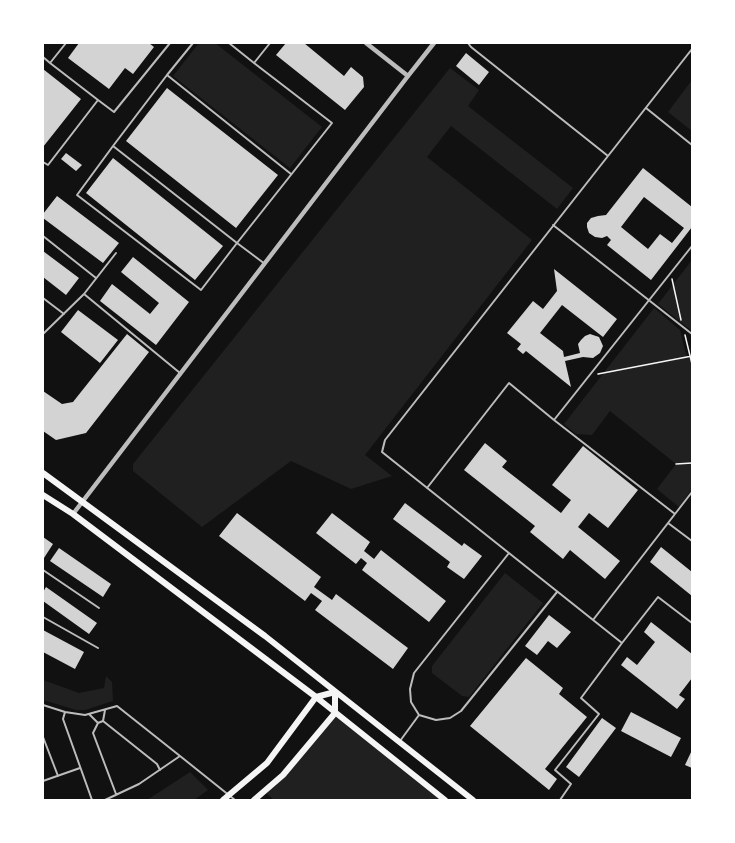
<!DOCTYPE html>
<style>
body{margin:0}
#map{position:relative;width:735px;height:843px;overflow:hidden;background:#111;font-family:"DejaVu Sans",sans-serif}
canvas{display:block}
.frame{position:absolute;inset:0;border:44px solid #fff;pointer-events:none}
</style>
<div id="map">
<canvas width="735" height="843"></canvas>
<div class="frame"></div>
</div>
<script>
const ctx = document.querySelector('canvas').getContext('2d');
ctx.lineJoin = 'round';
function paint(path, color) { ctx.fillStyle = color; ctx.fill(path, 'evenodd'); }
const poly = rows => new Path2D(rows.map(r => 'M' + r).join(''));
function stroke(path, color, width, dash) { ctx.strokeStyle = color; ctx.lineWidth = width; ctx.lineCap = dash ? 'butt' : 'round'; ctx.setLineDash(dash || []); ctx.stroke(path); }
const green = poly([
 [199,43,215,43,322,127,290,168,173,76],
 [450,68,479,90,468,106,573,188,557,209,451,126,427,157,532,240,365,455,392,476,351,489,291,461,202,527,133,471,133,464],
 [692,80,692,131,668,112],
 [692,260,692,331,658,304],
 [654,308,680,330,687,358,692,357,692,489,679,507,657,489,676,464,610,411,592,435,576,434,564,424],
 [505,573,543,603,469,697,462,696,432,673,432,666],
 [106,676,112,682,113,701,85,710,76,710,43,700,43,680,79,693,104,688],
 [335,713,445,800,274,800,264,791,283,775],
 [190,772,208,790,194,800,147,800]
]);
const building = poly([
 [79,43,149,43,154,47,133,74,125,68,109,89,68,58],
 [286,43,304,43,344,76,351,67,363,77,364,87,345,110,276,55],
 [466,53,489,72,479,85,456,66],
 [43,69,81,99,43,147],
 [167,88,278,175,236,228,126,141],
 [66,153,82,165,76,171,61,159],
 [113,158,223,246,195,280,86,193],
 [643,168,692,207,692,227,651,280,607,245,611,240,607,236,602,238,595,237,589,233,587,227,587,223,591,218,598,216,606,215],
 [644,197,684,228,672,243,660,234,648,249,621,227],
 [57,196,119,243,103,263,43,218,43,214],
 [43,251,79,278,66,295,43,277],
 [133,257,189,302,156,345,100,301,112,284,150,314,159,303,121,272],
 [554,269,617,319,603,337,562,305,540,333,563,351,564,357,580,353,578,344,581,340,585,336,590,334,599,337,603,346,600,353,593,358,583,357,565,361,571,387,526,351,523,354,517,349,521,344,507,333,533,301,543,309,557,291],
 [78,310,118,340,100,363,61,332],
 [127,334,149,352,86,433,56,440,43,431,43,391,62,404,73,402],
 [485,443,507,461,502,467,561,513,571,500,552,485,583,446,638,490,608,528,589,513,578,527,620,561,605,579,570,550,563,559,530,532,535,526,464,470],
 [405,503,462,546,464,543,482,556,464,579,447,567,450,562,393,519],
 [237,513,321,577,314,587,332,600,336,594,408,648,393,669,315,610,322,601,311,593,305,601,219,536],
 [332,513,370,542,364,551,374,559,381,550,446,601,429,622,362,570,367,563,361,558,356,564,316,533],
 [43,537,53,544,44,558,43,557],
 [661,547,692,572,692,596,650,562],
 [59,548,111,584,103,597,50,561],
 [46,587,97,623,89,634,43,601,43,592],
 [549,615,571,632,557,648,548,641,537,655,525,646],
 [651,622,692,654,692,678,679,695,685,699,677,709,621,665,627,657,637,665,655,642,644,632],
 [43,630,84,652,75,669,43,652],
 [526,658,563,688,559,694,587,717,545,769,557,779,549,790,470,726],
 [631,712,681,738,671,757,621,731],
 [602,718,616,728,579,777,566,767],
 [692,750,692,768,685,765]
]);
const path = poly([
 [672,279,681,320],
 [685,335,692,364],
 [598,374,692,356],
 [676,464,692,463]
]);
const service = poly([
 [229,43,254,63],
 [468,43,471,47,608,156],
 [43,57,50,63,66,43],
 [50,63,98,100],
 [167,75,193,43],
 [646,108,692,145],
 [113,146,77,195,201,290,237,243,113,146,167,75,291,174],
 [43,162,48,165,98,100,114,112,170,43],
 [553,225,692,334],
 [43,236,96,278],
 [265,264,237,243,332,123,254,63,270,43],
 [84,294,116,253],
 [43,298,64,314],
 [43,334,84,294,180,373],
 [554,420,692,246],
 [427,488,509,383,554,420,675,514],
 [668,523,692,492],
 [43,570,99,608],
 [43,617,98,648],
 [593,620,668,523,692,541],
 [622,643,382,452,385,440,692,49],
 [43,705,65,712,85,715,117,706,180,756],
 [65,712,63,719,92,800],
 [89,714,98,723,103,721,157,764,160,770],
 [419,715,436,720,450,718,461,711,557,592],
 [419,715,411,702,410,689,414,673,509,553],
 [103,721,105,710],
 [98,723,93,733,116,794],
 [43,737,58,776],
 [400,741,419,715],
 [43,781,80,768],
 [105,800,139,784,180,756,235,800],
 [560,800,571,784,555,770,599,714,581,698,622,643,658,597,692,623]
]);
const tertiary = poly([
 [366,43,408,76],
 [73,514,408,76,434,43]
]);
const primary = poly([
 [43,473,265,636,473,800],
 [43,495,73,514,316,697,445,800],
 [223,800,267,763,316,697,335,692,335,713,283,775,254,800]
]);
paint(green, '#202020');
paint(building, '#d3d3d3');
stroke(path, '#f5f5f5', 1.5);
stroke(service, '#bcbcbc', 2);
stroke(tertiary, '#bcbcbc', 4.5);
stroke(primary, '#f5f5f5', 6);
</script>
